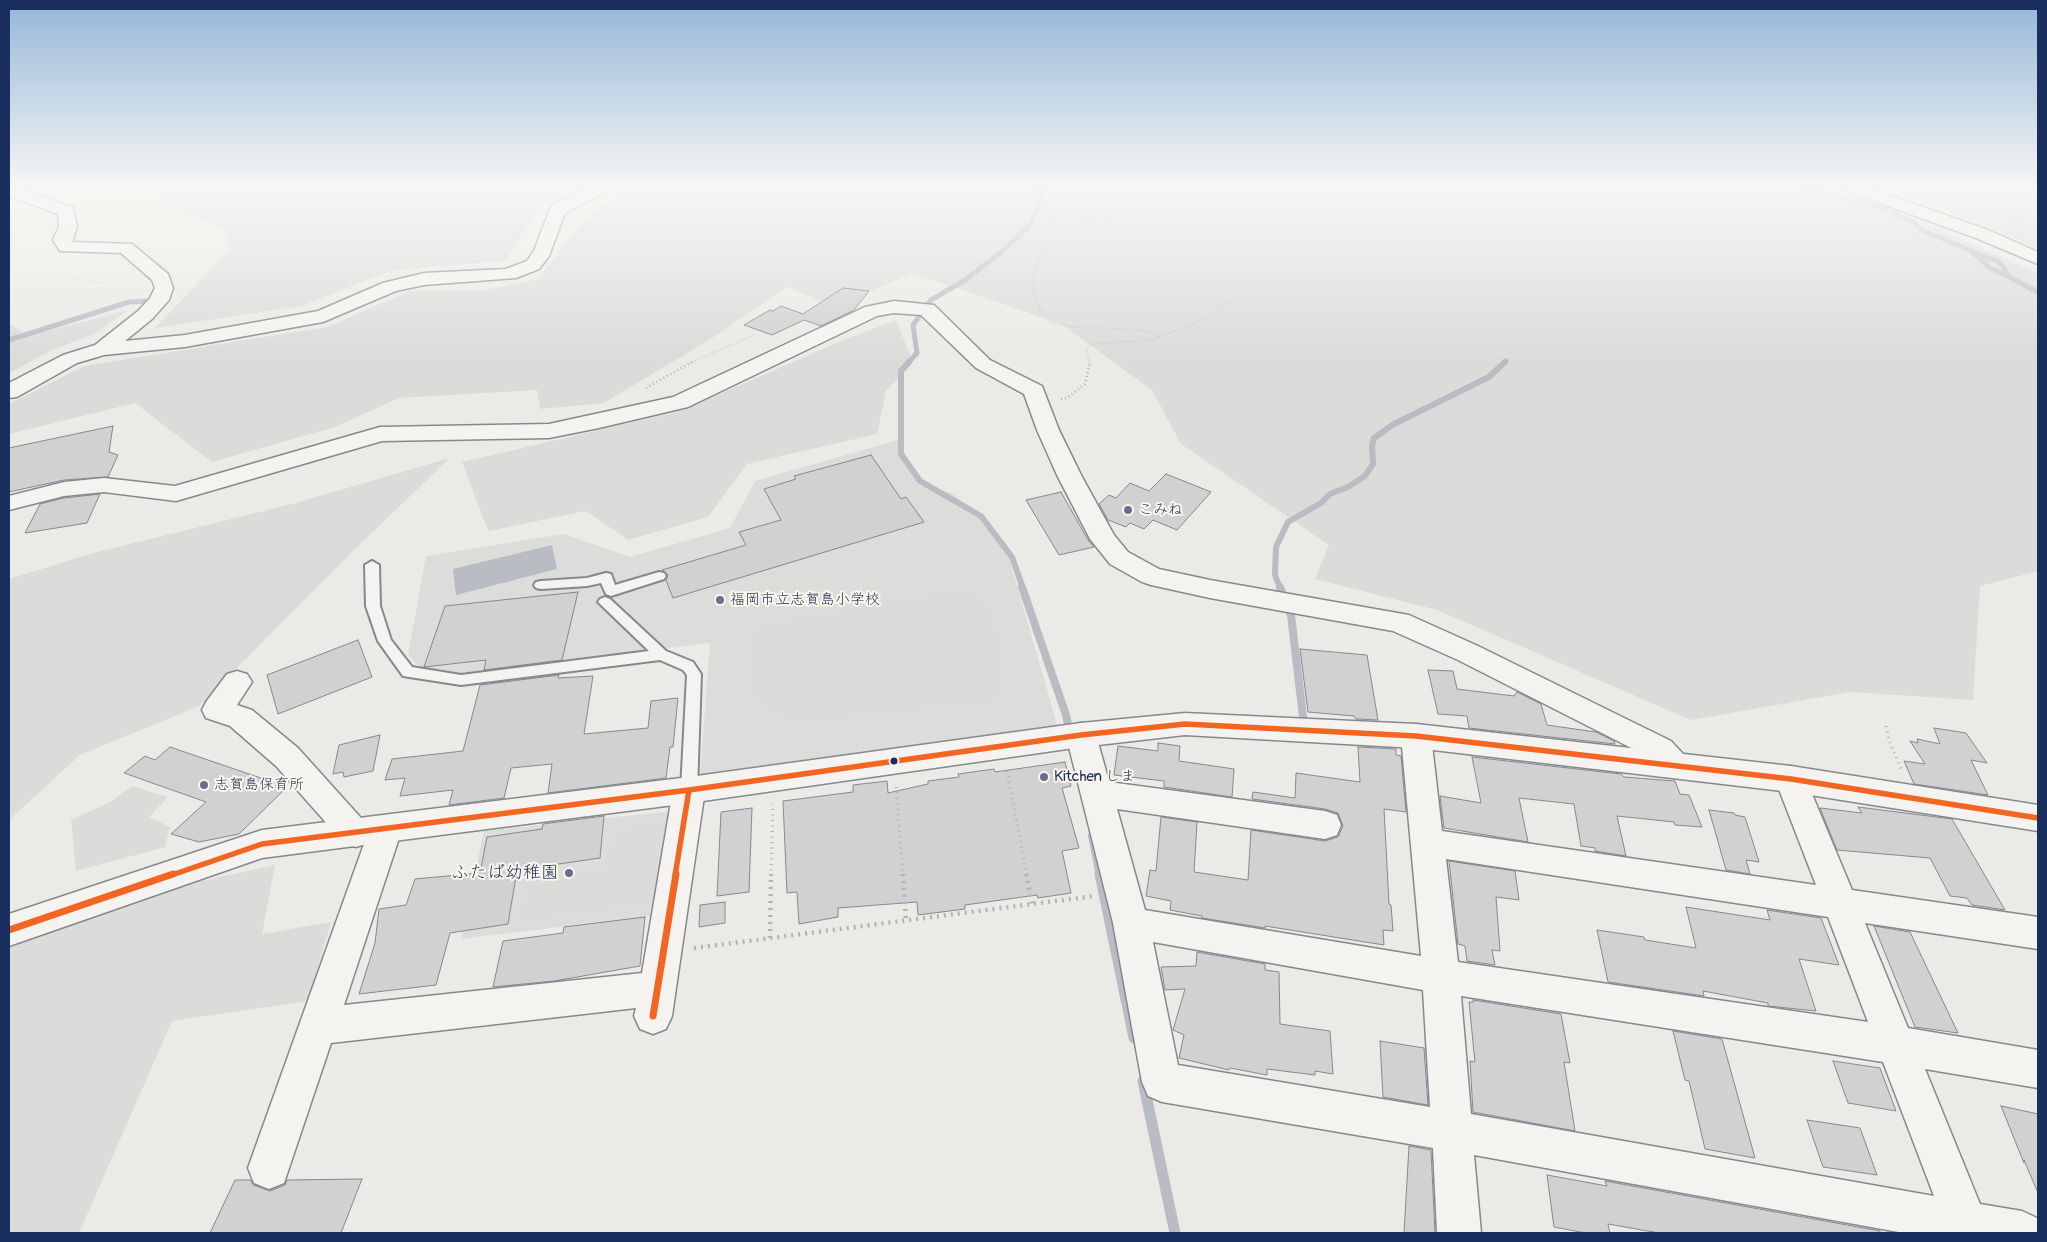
<!DOCTYPE html>
<meta charset="utf-8">
<style>
body{margin:0}
#map{position:relative;width:2047px;height:1242px;overflow:hidden;background:#eceae6;font-family:Pangolin,sans-serif}
canvas{display:block}
.frame{position:absolute;inset:0;border:10px solid #1b2f5e;pointer-events:none}
</style>
<div id="map">
<canvas width="2047" height="1242"></canvas>
<div class="frame"></div>
</div>
<script>
const ctx = document.querySelector('canvas').getContext('2d');
ctx.lineJoin = 'round';
function paint(path, color) { ctx.fillStyle = color; ctx.fill(path, 'evenodd'); }
const poly = rows => new Path2D(rows.map(r => 'M' + r).join(''));
function stroke(path, color, width, dash) { ctx.strokeStyle = color; ctx.lineWidth = width; ctx.lineCap = dash ? 'butt' : 'round'; ctx.setLineDash(dash || []); ctx.stroke(path); }
function label(font, color, halo, rows, align = 'center') {
  ctx.font = font + ' Pangolin,"Klee One",sans-serif'; ctx.lineWidth = 4; ctx.setLineDash([]); ctx.textBaseline = 'middle'; ctx.strokeStyle = halo; ctx.fillStyle = color; for (const [text, x, y, turn = 0] of rows) {
    ctx.save(); ctx.translate(x, y); ctx.rotate((+turn || 0) * Math.PI / 180); ctx.textAlign = isNaN(turn) ? turn : align; if (halo) ctx.strokeText(text, 0, 0); ctx.fillText(text, 0, 0); ctx.restore();
  }
}
const built = poly([
 [898,440,920,485,951,493,978,513,1004,541,1059,731,700,775,710,643,456,674,420,667,408,655,426,556,564,534,630,557,730,528,755,481],
 [672,811,658,915,461,939,484,831]
]);
const green = poly([
 [156,186,577,186,539,208,505,261,393,270,301,306,155,328,230,249,222,228,161,203],
 [656,186,1436,186,1479,197,1482,186,1758,186,1848,196,1939,229,2038,273,2038,571,1980,586,1973,700,1850,692,1691,720,1437,610,1315,579,1329,545,1181,444,1152,390,1061,324,912,273,837,307,787,287,709,340,604,403,540,409,537,390,399,398,335,427,212,462,135,403,9,434,9,404,84,366,327,327,410,291,486,290,538,279,582,222,617,194],
 [1888,186,2038,186,2038,249,1909,194],
 [128,310,94,334,50,351,9,373,9,323,28,336],
 [896,320,913,362,886,391,877,434,747,464,708,517,628,540,586,511,488,531,462,462,681,411,841,341],
 [450,458,356,548,199,706,80,755,9,820,9,579,93,553,292,504],
 [971,586,993,606,1007,671,999,702,795,725,749,699,745,639,765,621],
 [132,786,168,797,149,817,170,827,165,847,76,871,71,820,110,802],
 [665,822,653,906,519,923,525,876,606,866,612,826],
 [275,865,262,934,331,922,308,1001,172,1021,79,1233,9,1233,9,947,136,895]
]);
const water = poly([
 [552,545,557,569,456,595,453,569]
]);
const streamFar3 = poly([
 [1793,186,1859,200,1899,215,1914,222,1921,230,1997,261,2003,266,2009,277,2038,292],
 [1973,253,1990,268,2009,277],
 [9,340,129,302,153,301],
 [908,363,917,353,913,325,931,300,965,280,1005,249,1030,225,1041,199,1039,186],
 [1504,363,1506,361]
]);
const streamFar2 = poly([
 [909,362,901,371,901,454,920,481,981,516,1012,557,1023,588],
 [1280,588,1275,575,1276,547,1288,522,1321,503,1330,494,1348,487,1365,476,1373,464,1372,446,1374,438,1394,424,1489,377,1505,362]
]);
const streamFar1 = poly([
 [1022,587,1066,715,1070,734],
 [1280,587,1291,615,1303,717],
 [1092,836,1100,876]
]);
const stream = poly([
 [1100,874,1134,1038],
 [1143,1081,1175,1233]
]);
const building = poly([
 [843,288,869,291,854,310,821,326,804,320,772,335,744,325,770,310,773,311,781,306,803,314,843,288],
 [113,426,109,452,118,455,108,477,64,480,9,492,9,448,113,426],
 [871,455,901,499,906,497,924,522,673,598,666,580,668,575,662,570,746,545,739,532,781,520,764,489,796,479,794,476,871,455],
 [1166,474,1211,492,1177,530,1153,520,1144,529,1130,523,1126,527,1108,520,1099,504,1109,495,1116,498,1130,483,1149,491,1166,474],
 [1061,492,1088,540,1094,547,1059,555,1026,500,1061,492],
 [100,494,87,523,25,533,40,504,64,498,100,494],
 [578,592,562,660,484,670,486,660,424,667,445,606,578,592],
 [358,640,372,677,278,714,267,675,358,640],
 [1300,649,1367,655,1378,720,1356,719,1354,716,1308,712,1300,649],
 [1428,670,1453,671,1457,689,1514,696,1517,692,1541,704,1547,725,1596,732,1614,741,1615,744,1469,728,1467,716,1438,714,1428,670],
 [559,675,558,678,593,676,584,734,648,728,651,701,678,698,673,747,670,747,666,778,548,793,552,764,511,768,504,798,449,805,453,790,400,796,405,778,385,780,392,759,463,751,480,685,559,675],
 [1934,728,1966,733,1987,763,1971,760,1988,795,1914,784,1904,761,1925,764,1910,741,1918,743,1917,739,1940,744,1934,728],
 [380,735,373,771,344,777,343,772,333,774,339,745,380,735],
 [1158,743,1180,746,1179,761,1234,769,1232,797,1164,787,1164,781,1114,775,1118,746,1158,751,1158,743],
 [170,747,287,787,239,834,199,842,171,834,206,802,124,773,145,756,155,760,170,747],
 [1358,747,1396,749,1396,755,1401,756,1406,812,1384,809,1389,904,1391,905,1393,931,1383,930,1384,945,1265,926,1265,928,1202,918,1202,916,1170,910,1171,901,1146,896,1150,870,1156,871,1161,817,1197,822,1194,872,1248,880,1251,830,1325,841,1338,837,1343,826,1338,813,1325,809,1252,799,1253,792,1295,798,1296,773,1360,782,1358,747],
 [1472,757,1621,774,1624,777,1675,781,1680,794,1689,795,1702,827,1675,825,1674,822,1617,816,1626,856,1595,851,1595,848,1581,846,1574,804,1519,798,1528,842,1444,828,1440,796,1481,803,1472,757],
 [1065,762,1071,786,1062,788,1079,848,1062,851,1071,893,1038,898,1037,895,965,905,965,909,918,915,917,902,838,908,838,917,799,924,797,892,787,893,783,801,853,792,853,785,887,781,888,793,928,784,928,781,959,777,958,774,994,769,995,772,1065,762],
 [1858,807,1952,819,2005,910,1972,905,1967,898,1950,896,1930,858,1837,850,1820,808,1862,813,1858,807],
 [752,808,749,892,717,896,721,812,752,808],
 [1709,810,1734,813,1735,815,1745,817,1759,862,1746,860,1750,874,1726,870,1709,810],
 [604,816,600,858,517,870,508,924,450,933,436,985,359,994,375,943,379,909,406,905,415,879,480,873,487,837,542,829,543,824,604,816],
 [1449,861,1515,871,1519,900,1496,897,1500,951,1492,950,1495,965,1467,961,1465,946,1458,944,1449,861],
 [725,902,725,923,699,927,700,905,725,902],
 [1686,907,1770,920,1767,910,1821,918,1839,965,1799,959,1816,1011,1768,1006,1768,1003,1703,991,1704,996,1608,982,1597,930,1644,937,1645,940,1696,948,1686,907],
 [645,917,640,966,554,981,493,987,503,941,563,933,564,927,645,917],
 [1874,926,1910,932,1958,1033,1915,1027,1874,926],
 [1197,952,1265,964,1265,970,1279,972,1280,1024,1330,1031,1333,1074,1315,1071,1315,1075,1267,1069,1267,1075,1230,1068,1229,1070,1179,1058,1184,1035,1173,1030,1185,989,1165,990,1161,967,1196,966,1197,952],
 [1473,1000,1561,1014,1570,1063,1564,1062,1575,1131,1473,1112,1470,1061,1475,1062,1469,1002,1474,1002,1473,1000],
 [1673,1031,1722,1039,1755,1158,1705,1149,1689,1081,1685,1080,1673,1031],
 [1380,1041,1424,1048,1428,1105,1383,1097,1380,1041],
 [1833,1061,1880,1068,1896,1111,1848,1103,1833,1061],
 [2001,1106,2038,1114,2038,1193,2024,1160,2024,1163,2001,1106],
 [1807,1120,1860,1128,1877,1175,1823,1167,1807,1120],
 [1409,1146,1431,1150,1435,1233,1404,1233,1409,1146],
 [1547,1175,1607,1186,1605,1181,1880,1231,1880,1233,1659,1233,1608,1224,1610,1233,1586,1233,1554,1227,1547,1175],
 [362,1179,341,1233,210,1233,235,1180,251,1180,253,1185,270,1191,285,1185,287,1180,362,1179]
]);
const pathFar3 = poly([
 [694,186,722,194,703,201],
 [530,196,552,186],
 [1091,203,1102,209,1107,216,1108,224,1102,227,1066,213,1057,216,1050,222,1032,283,1041,312,1051,323,1075,327,1141,330,1161,337],
 [2001,220,2038,217],
 [76,279,101,283,126,274],
 [690,363,754,335],
 [1090,363,1086,349,1090,344,1151,340,1192,325,1234,301]
]);
const pathFar2 = poly([
 [646,388,692,362],
 [1061,399,1067,398,1085,384,1090,362]
]);
const pathFar1 = poly([
 [1886,726,1890,743,1902,771],
 [1007,771,1027,876],
 [896,787,903,876],
 [771,876,773,804]
]);
const path = poly([
 [903,874,906,920],
 [1026,874,1032,904],
 [770,938,771,874],
 [694,948,1094,896]
]);
const service = poly([
 [372,561,379,565,380,606,391,640,412,667,461,675,649,651,598,602,600,599,605,597,610,599,666,651,693,662,701,674,697,790,695,795,689,796,683,795,681,790,687,675,683,670,660,660,461,685,403,676,378,641,366,606,365,565,372,561],
 [659,572,664,573,666,576,664,579,611,596,606,594,601,583,587,586,541,589,536,588,534,585,536,582,541,581,587,578,606,573,611,574,615,585,659,572]
]);
const minor = poly([
 [9,186,72,207,74,211,77,227,72,242,132,244,168,274,173,288,169,300,152,319,125,341,185,335,318,311,383,283,424,273,506,269,527,261,534,251,551,206,590,186,612,186,610,189,565,213,549,256,539,269,516,278,424,285,396,291,323,322,185,347,104,355,77,363,17,397,9,398,9,383,63,355,95,345,138,311,150,298,155,288,152,280,121,253,60,251,53,240,59,227,58,214,9,196,9,186],
 [1839,186,1863,186,1988,230,2038,252,2038,264,1976,238,1841,189,1839,186],
 [894,301,934,305,990,360,1042,386,1059,430,1081,475,1114,535,1128,552,1159,569,1210,580,1409,615,1478,646,1671,741,1684,755,1689,764,1684,773,1673,776,1662,773,1649,757,1458,660,1393,631,1210,598,1151,585,1142,582,1110,564,1090,539,1057,475,1037,430,1024,394,976,368,921,315,894,313,877,316,688,407,599,428,549,438,382,441,176,501,104,492,64,496,9,510,9,496,64,482,104,478,175,486,380,427,549,424,673,397,865,307,894,301],
 [237,671,247,674,252,682,237,705,252,710,298,748,370,828,374,819,386,815,398,819,402,829,344,1005,642,973,673,790,678,781,689,777,700,781,705,790,676,988,672,1016,666,1029,653,1034,640,1029,634,1016,636,1008,331,1043,284,1183,269,1189,254,1183,248,1168,364,844,356,847,344,843,276,766,230,726,206,718,202,710,206,702,227,674,237,671],
 [1081,723,1092,727,1096,735,1109,782,1325,811,1337,815,1341,825,1337,835,1325,839,1117,809,1145,910,1421,956,1401,736,1405,728,1416,724,1427,728,1431,736,1442,831,1816,885,1775,779,1780,770,1791,766,1802,770,1852,890,2038,917,2038,949,1865,923,1908,1028,2038,1050,2038,1088,1925,1069,1980,1204,2022,1211,2037,1218,2038,1233,1904,1233,1474,1155,1481,1233,1437,1233,1433,1148,1162,1102,1148,1096,1142,1082,1113,923,1066,735,1070,727,1081,723],
 [1446,859,1828,917,1868,1022,1458,962,1446,859],
 [1153,942,1423,990,1430,1107,1178,1065,1153,942],
 [1461,996,1883,1062,1934,1196,1471,1114,1461,996]
]);
const secondary = poly([
 [1185,713,1416,724,1791,766,2038,805,2038,831,1791,792,1416,748,1185,735,1081,747,689,803,262,858,9,946,9,914,262,830,689,777,1081,723,1185,713]
]);
const bus1Far1 = poly([
 [169,876,262,844,689,790,1081,735,1185,724,1416,736,1791,779,2038,818],
 [675,876,689,790]
]);
const bus1 = poly([
 [9,930,173,874],
 [653,1016,676,874]
]);
const markers = [
 [1128,510,5,"#64708e"],
 [720,600,5,"#64708e"],
 [894,761,4.5,"#1b2f5e"],
 [1044,777,5,"#64708e"],
 [204,785,5,"#64708e"],
 [569,873,5,"#64708e"]
];
const poiNames = [
 ["こみね",1138,510],
 ["福岡市立志賀島小学校",730,600],
 ["Kitchen しま",1054,777],
 ["志賀島保育所",214,785]
];
const nearPoinames = [
 ["ふたば幼稚園",559,873]
];
paint(built, '#dcdcda');
paint(green, '#dcdbd9');
paint(water, '#b9bcc3');
stroke(streamFar3, '#b9bcc3', 5);
stroke(streamFar2, '#b9bcc3', 6);
stroke(streamFar1, '#b9bcc3', 8);
stroke(stream, '#b9bcc3', 11);
paint(building, '#d2d1d1');
stroke(building, '#85888f', 1);
stroke(service, '#85888f', 4);
stroke(minor, '#85888f', 3);
stroke(secondary, '#85888f', 3);
stroke(pathFar3, '#b1b3b6', 2, [0.5, 2.5]);
stroke(pathFar2, '#b1b3b6', 2.5, [1, 3]);
stroke(pathFar1, '#b1b3b6', 3, [1, 4.5]);
stroke(path, '#b1b3b6', 4.5, [2, 5]);
paint(service, '#f4f3ef');
paint(minor, '#f4f3ef');
paint(secondary, '#f4f3ef');
stroke(bus1Far1, '#f26522', 5.5);
stroke(bus1, '#f26522', 7);
const sky = ctx.createLinearGradient(0, 0, 0, 360);
sky.addColorStop(0, '#95b7d9');
sky.addColorStop(0.52, '#f6f6f4');
sky.addColorStop(1, '#f6f6f400');
ctx.fillStyle = sky;
ctx.fillRect(0, 0, 2047, 360);
for (const [x, y, r, color] of markers) { const dot = new Path2D(); dot.arc(x, y, r, 0, 2 * Math.PI); ctx.fillStyle = color; ctx.fill(dot); stroke(dot, '#fbf7ec', 2); }
label('15px', '#1b2f5e', '#fbf7ec', poiNames, 'left');
label('18px', '#1b2f5e', '#fbf7ec', nearPoinames, 'right');
</script>
